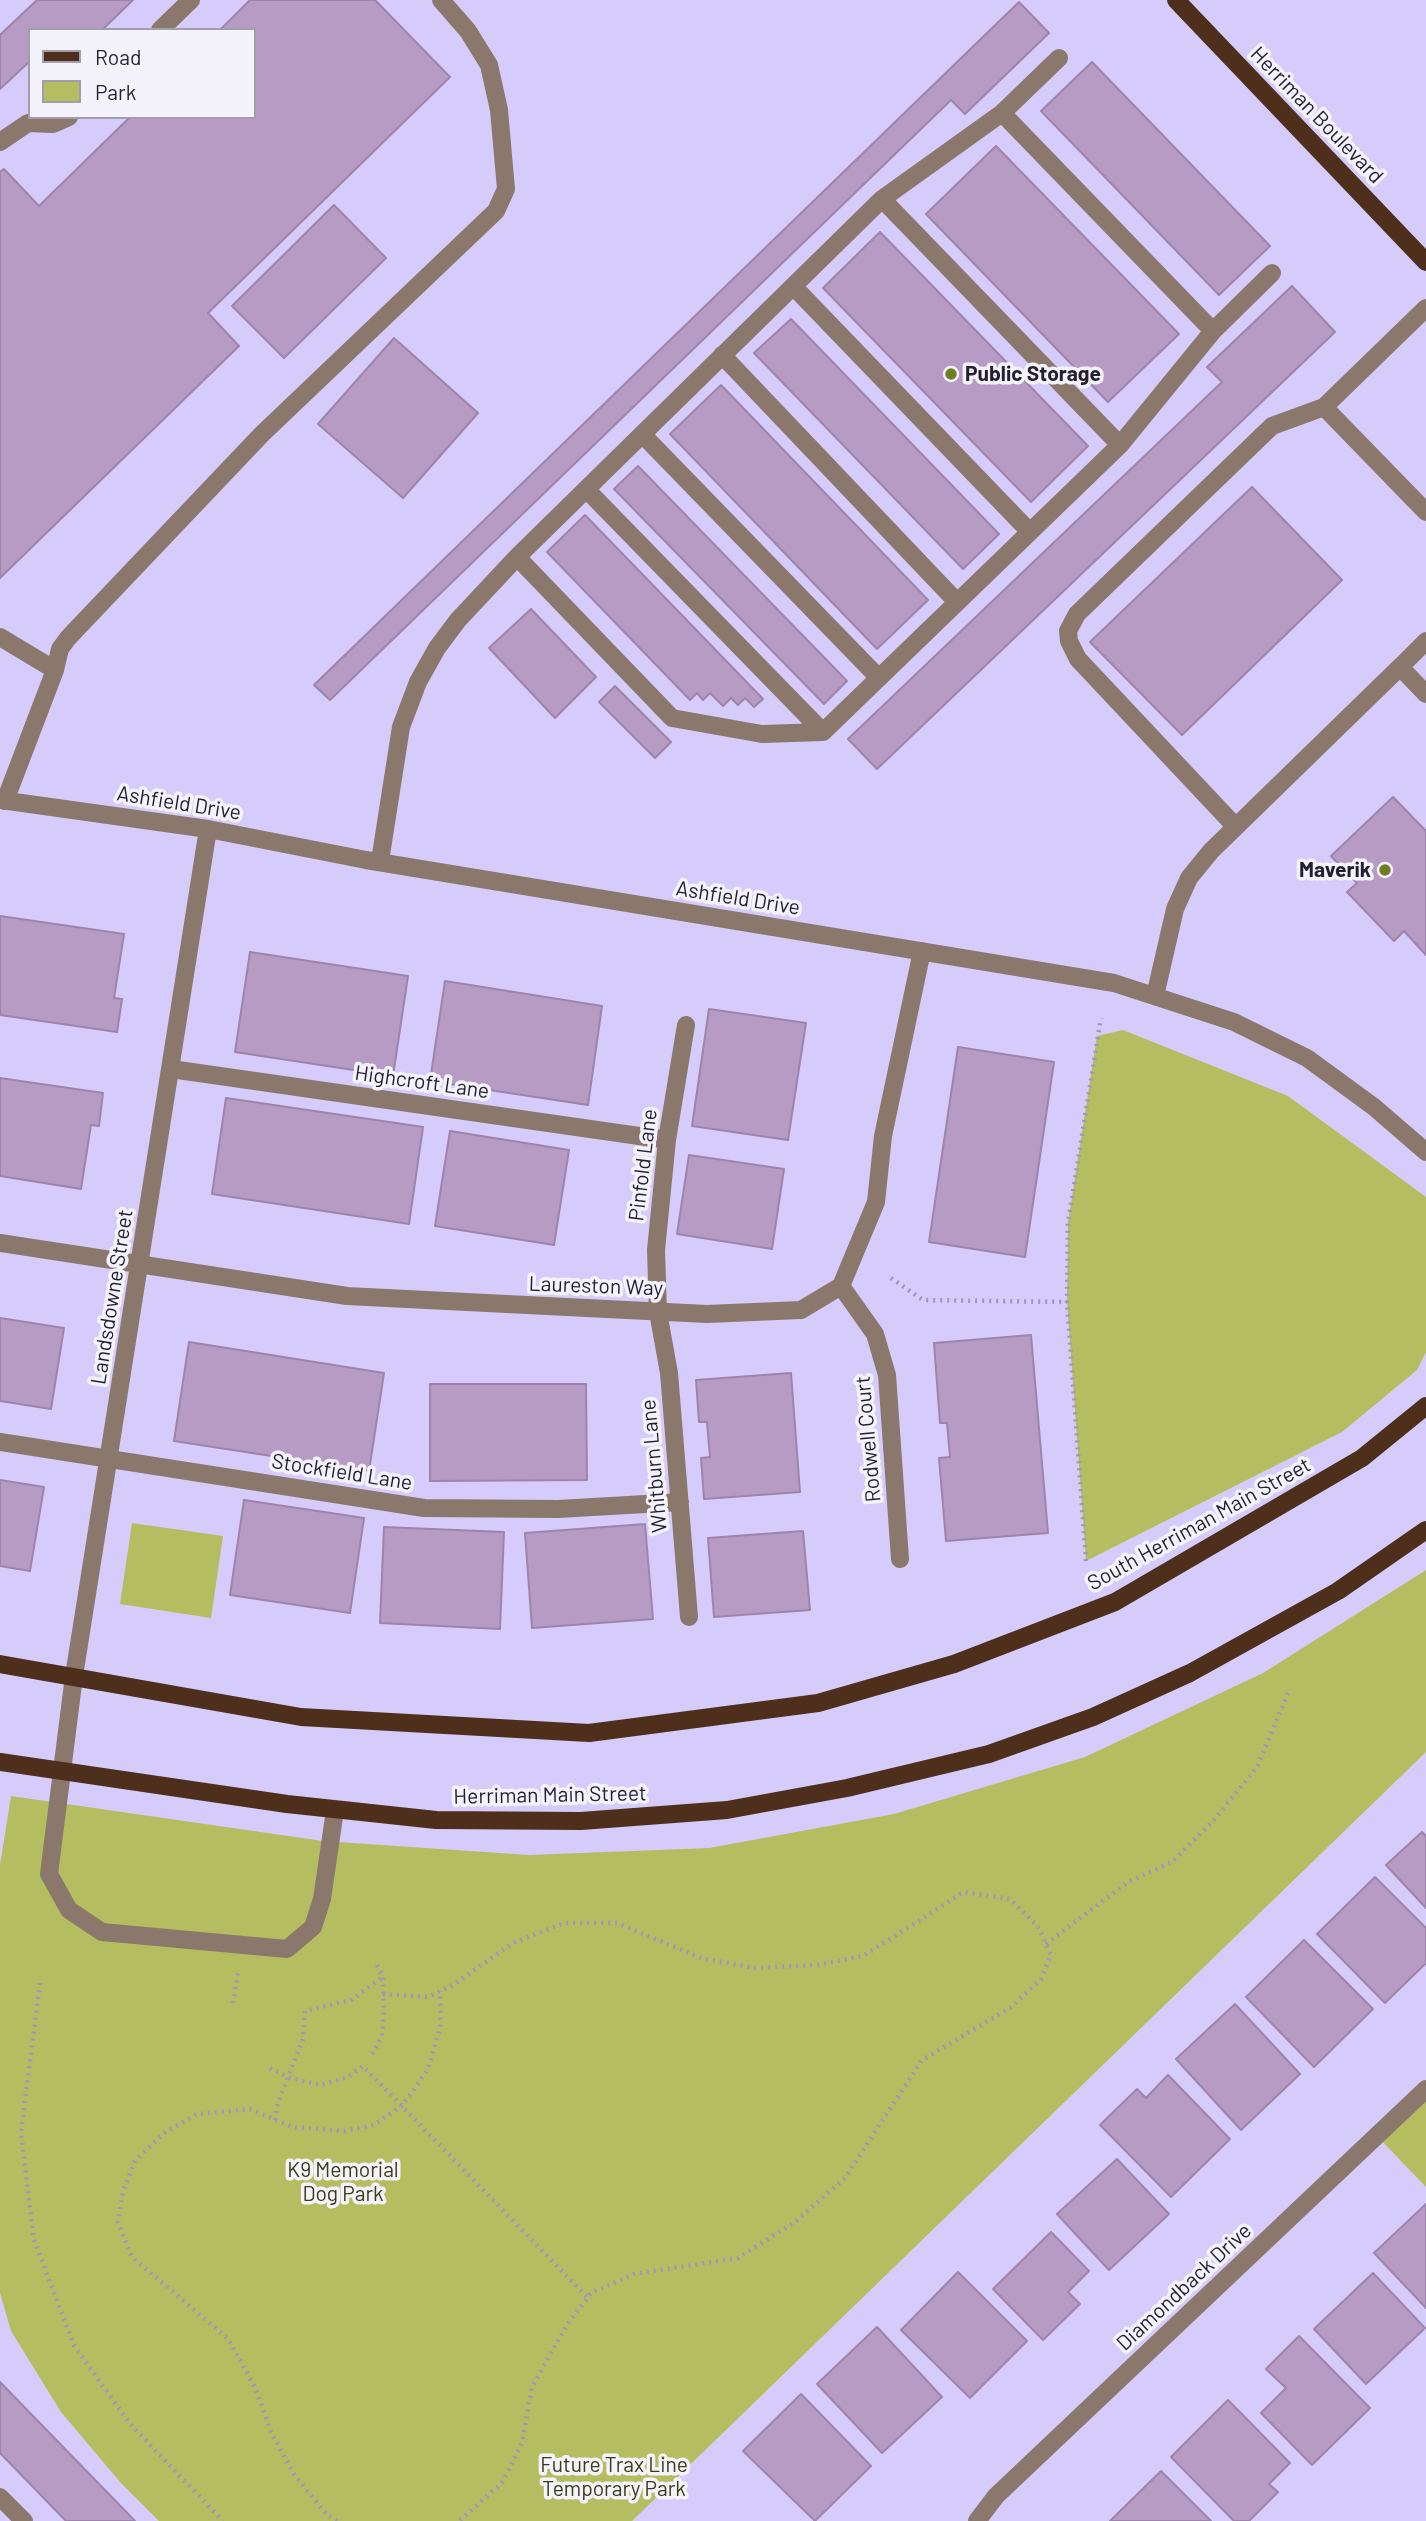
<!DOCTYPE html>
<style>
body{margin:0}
#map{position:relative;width:1426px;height:2521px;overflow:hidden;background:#d5ccfb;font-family:Barlow,sans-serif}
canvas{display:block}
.legend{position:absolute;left:28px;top:28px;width:228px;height:91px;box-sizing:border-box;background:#f4f3fc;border:2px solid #a09eaa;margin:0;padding:9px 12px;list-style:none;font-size:21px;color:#231f30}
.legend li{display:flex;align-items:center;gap:14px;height:35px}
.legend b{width:35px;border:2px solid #a09eaa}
</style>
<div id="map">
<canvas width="1426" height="2521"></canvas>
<ul class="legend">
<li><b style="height:9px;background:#4d2f1b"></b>Road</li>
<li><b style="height:19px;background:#b4be61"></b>Park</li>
</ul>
</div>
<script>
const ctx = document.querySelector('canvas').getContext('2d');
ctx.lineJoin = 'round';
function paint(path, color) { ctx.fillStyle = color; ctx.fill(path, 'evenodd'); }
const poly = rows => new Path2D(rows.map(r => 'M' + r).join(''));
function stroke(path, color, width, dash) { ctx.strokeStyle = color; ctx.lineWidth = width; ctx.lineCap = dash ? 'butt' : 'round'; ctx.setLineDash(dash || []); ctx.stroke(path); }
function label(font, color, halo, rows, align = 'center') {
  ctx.font = font + ' Barlow,sans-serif'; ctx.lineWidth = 7; ctx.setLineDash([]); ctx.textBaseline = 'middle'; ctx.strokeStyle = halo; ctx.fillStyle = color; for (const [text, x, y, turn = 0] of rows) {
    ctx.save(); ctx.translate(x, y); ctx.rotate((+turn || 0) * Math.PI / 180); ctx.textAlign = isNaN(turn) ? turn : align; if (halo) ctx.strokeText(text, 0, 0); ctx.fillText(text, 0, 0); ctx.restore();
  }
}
const green = poly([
 [1123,1030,1288,1096,1426,1197,1426,1352,1417,1370,1342,1432,1086,1561,1067,1302,1068,1222,1097,1036],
 [132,1523,223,1536,211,1618,120,1604],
 [1426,1570,1426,1752,632,2521,159,2521,120,2482,61,2412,11,2331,0,2293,0,1865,11,1796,323,1841,529,1855,709,1848,894,1814,1085,1757,1263,1673],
 [1426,2089,1426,2187,1377,2136]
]);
const building = poly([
 [37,0,133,0,102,30,30,30,30,61,0,89,0,35,37,0],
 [250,0,375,0,450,77,208,313,239,346,0,578,0,172,4,169,39,206,130,117,254,117,254,30,220,30,250,0],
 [1019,2,1049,33,965,114,951,100,330,700,314,685,1019,2],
 [1092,62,1270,246,1219,295,1041,111,1092,62],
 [996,146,1179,334,1108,402,926,214,996,146],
 [334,205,386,258,284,358,232,306,334,205],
 [880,232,1088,446,1031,502,823,288,880,232],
 [1292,286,1335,332,877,769,848,739,1222,382,1207,367,1292,286],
 [791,319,999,534,963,569,754,353,791,319],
 [394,338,478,413,403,498,318,424,394,338],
 [721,385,928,600,877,649,670,434,721,385],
 [638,466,847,681,824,704,614,489,638,466],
 [1252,487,1342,580,1182,735,1090,642,1252,487],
 [585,515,763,699,754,707,745,698,738,705,731,698,723,706,710,693,703,700,697,693,690,700,547,552,585,515],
 [531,609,596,677,555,718,489,648,531,609],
 [615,686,671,742,655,758,599,702,615,686],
 [1393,797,1426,831,1426,955,1404,931,1394,941,1347,892,1357,883,1331,856,1393,797],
 [0,916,124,934,114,998,122,999,117,1032,0,1015,0,916],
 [250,952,408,976,393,1076,235,1052,250,952],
 [445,981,602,1006,588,1105,430,1081,445,981],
 [709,1009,806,1023,788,1140,692,1126,709,1009],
 [958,1047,1054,1062,1025,1257,929,1242,958,1047],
 [0,1078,103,1093,99,1126,91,1125,81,1189,0,1176,0,1078],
 [226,1098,423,1127,409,1224,212,1194,226,1098],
 [450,1131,569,1150,554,1245,435,1226,450,1131],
 [689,1155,784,1169,772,1249,677,1234,689,1155],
 [0,1318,64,1328,51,1409,0,1401,0,1318],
 [1031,1335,1048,1533,946,1541,939,1458,950,1457,947,1423,940,1423,934,1343,1031,1335],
 [189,1342,384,1373,369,1471,174,1441,189,1342],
 [791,1373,800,1492,704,1499,701,1458,710,1457,707,1422,699,1422,696,1380,791,1373],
 [430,1384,586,1384,587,1480,430,1481,430,1384],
 [0,1480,44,1487,30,1571,0,1566,0,1480],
 [244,1500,364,1518,350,1613,230,1595,244,1500],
 [645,1524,653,1619,532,1628,525,1533,645,1524],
 [384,1527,504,1532,500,1629,380,1623,384,1527],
 [803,1531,810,1610,714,1617,708,1538,803,1531],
 [1422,1832,1426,1836,1426,1908,1386,1865,1422,1832],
 [1375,1877,1426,1928,1426,1963,1385,2003,1317,1934,1375,1877],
 [1304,1940,1373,2009,1314,2067,1246,1997,1304,1940],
 [1235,2004,1300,2074,1241,2130,1176,2059,1235,2004],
 [1168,2075,1230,2139,1171,2197,1100,2125,1137,2089,1146,2098,1168,2075],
 [1117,2159,1169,2214,1109,2270,1057,2214,1117,2159],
 [1426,2204,1426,2308,1374,2253,1426,2204],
 [1051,2232,1089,2271,1068,2292,1080,2304,1043,2340,993,2289,1051,2232],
 [958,2272,1027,2341,970,2398,901,2330,958,2272],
 [1373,2273,1425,2328,1366,2384,1314,2329,1373,2273],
 [877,2327,942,2397,882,2453,817,2384,877,2327],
 [1299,2336,1370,2408,1312,2465,1261,2413,1286,2388,1266,2369,1299,2336],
 [0,2382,135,2521,66,2521,0,2453,0,2382],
 [801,2394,871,2466,815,2521,743,2451,801,2394],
 [1228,2400,1290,2463,1269,2484,1278,2492,1249,2521,1234,2521,1171,2457,1228,2400],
 [1161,2471,1211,2521,1110,2521,1161,2471]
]);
const path = poly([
 [891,1278,923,1300,1067,1302],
 [1086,1561,1067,1302,1068,1222,1101,1018],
 [1046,1944,1128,1882,1172,1862,1215,1819,1257,1767,1288,1693],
 [40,1983,21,2132,34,2240,74,2345,130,2424,223,2521],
 [383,1994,428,1997,453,1985,513,1943,564,1923,617,1923,701,1958,755,1968,816,1965,863,1956,964,1892,1010,1899,1038,1927,1051,1955,1041,1979,1010,2008,922,2060,845,2178,796,2221,738,2258,634,2274,591,2293,567,2325,532,2387,522,2443,502,2483,459,2521],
 [233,2003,238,1973],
 [372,2054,382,2036,384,2011,383,1977,375,1961],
 [270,2068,290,2078,321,2085,348,2077,363,2066,588,2298],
 [275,2120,278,2102,303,2039,305,2011,351,2000,383,1977],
 [337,2521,327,2515,294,2474,271,2432,256,2389,228,2339,132,2257,118,2222,123,2191,135,2161,164,2133,197,2114,250,2109,292,2127,344,2131,374,2125,402,2106,428,2069,441,2024,440,1991]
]);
const minor = poly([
 [160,30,191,0],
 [1002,113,1213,331],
 [0,142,28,123,53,124,69,117],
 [882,199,1120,445],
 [793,286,1030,532],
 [1426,308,1324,407,1426,512],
 [722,355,957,602],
 [642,434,879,678],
 [586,489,823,732],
 [517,557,672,718,762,734,823,732,1120,445,1213,331,1272,273],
 [0,637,55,670,5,801],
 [1400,667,1426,641],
 [55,670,60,649,68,638,262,434,496,211,506,189,499,110,489,65,468,31,441,0],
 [0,800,208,829,366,860,1114,983,1234,1022,1307,1058,1374,1107,1426,1152],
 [1235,826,1078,659,1069,641,1068,631,1077,614,1272,426,1324,407],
 [208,829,74,1676,49,1874,69,1910,102,1932,287,1949,313,1927,322,1899,335,1810],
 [380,861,401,727,418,682,437,648,458,620,517,557,882,199,1002,113,1059,58],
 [1155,996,1175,909,1189,878,1211,851,1400,667,1426,694],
 [686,1025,667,1140,656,1250,658,1312,669,1373,689,1617],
 [171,1069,667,1140],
 [0,1243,347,1296,707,1314,801,1310,841,1286,876,1202,883,1136,922,951],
 [841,1286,875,1334,887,1375,900,1559],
 [0,1442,424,1508,558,1509,680,1502],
 [0,2497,24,2521],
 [977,2521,996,2496,1426,2089]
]);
const major = poly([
 [1176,0,1426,262],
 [0,1664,301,1717,589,1733,818,1703,954,1664,1115,1602,1362,1458,1426,1406],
 [0,1762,287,1804,436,1820,581,1821,727,1810,847,1788,989,1754,1093,1717,1190,1673,1338,1591,1426,1530]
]);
const markers = [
 [951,374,7,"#737a24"],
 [1385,870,7,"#737a24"]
];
const streetNames = [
 ["Herriman Boulevard",1317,115,46],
 ["Ashfield Drive",179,803,9],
 ["Ashfield Drive",738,898,9],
 ["Highcroft Lane",422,1082,8],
 ["Pinfold Lane",643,1165,-83],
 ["Laureston Way",596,1286,2],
 ["Landsdowne Street",112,1297,-81],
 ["Rodwell Court",868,1439,-95],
 ["Whitburn Lane",654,1466,-95],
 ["Stockfield Lane",342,1472,9],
 ["South Herriman Main Street",1199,1524,-29],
 ["Herriman Main Street",550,1795,-1],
 ["Diamondback Drive",1184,2287,-43]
];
const poiNames = [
 ["Public Storage",965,374],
 ["Maverik",1371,870,"right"]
];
const parkNames = [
 ["K9 Memorial",343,2170],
 ["Dog Park",343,2194],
 ["Future Trax Line",614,2465],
 ["Temporary Park",614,2489]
];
paint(green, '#b4be61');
paint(building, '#b69cc4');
stroke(building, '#9e84ab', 2);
stroke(path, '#9e96bc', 4.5, [2, 5]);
stroke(minor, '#8b786d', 18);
stroke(major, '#4d2f1b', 18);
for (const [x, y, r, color] of markers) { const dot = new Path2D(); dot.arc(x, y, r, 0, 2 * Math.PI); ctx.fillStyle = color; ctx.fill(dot); stroke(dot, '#f4f3fc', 2.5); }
label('21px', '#231f30', '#f4f3fc', streetNames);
label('bold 21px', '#231f30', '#f4f3fc', poiNames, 'left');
label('21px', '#393d13', '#f4f3fc', parkNames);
</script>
